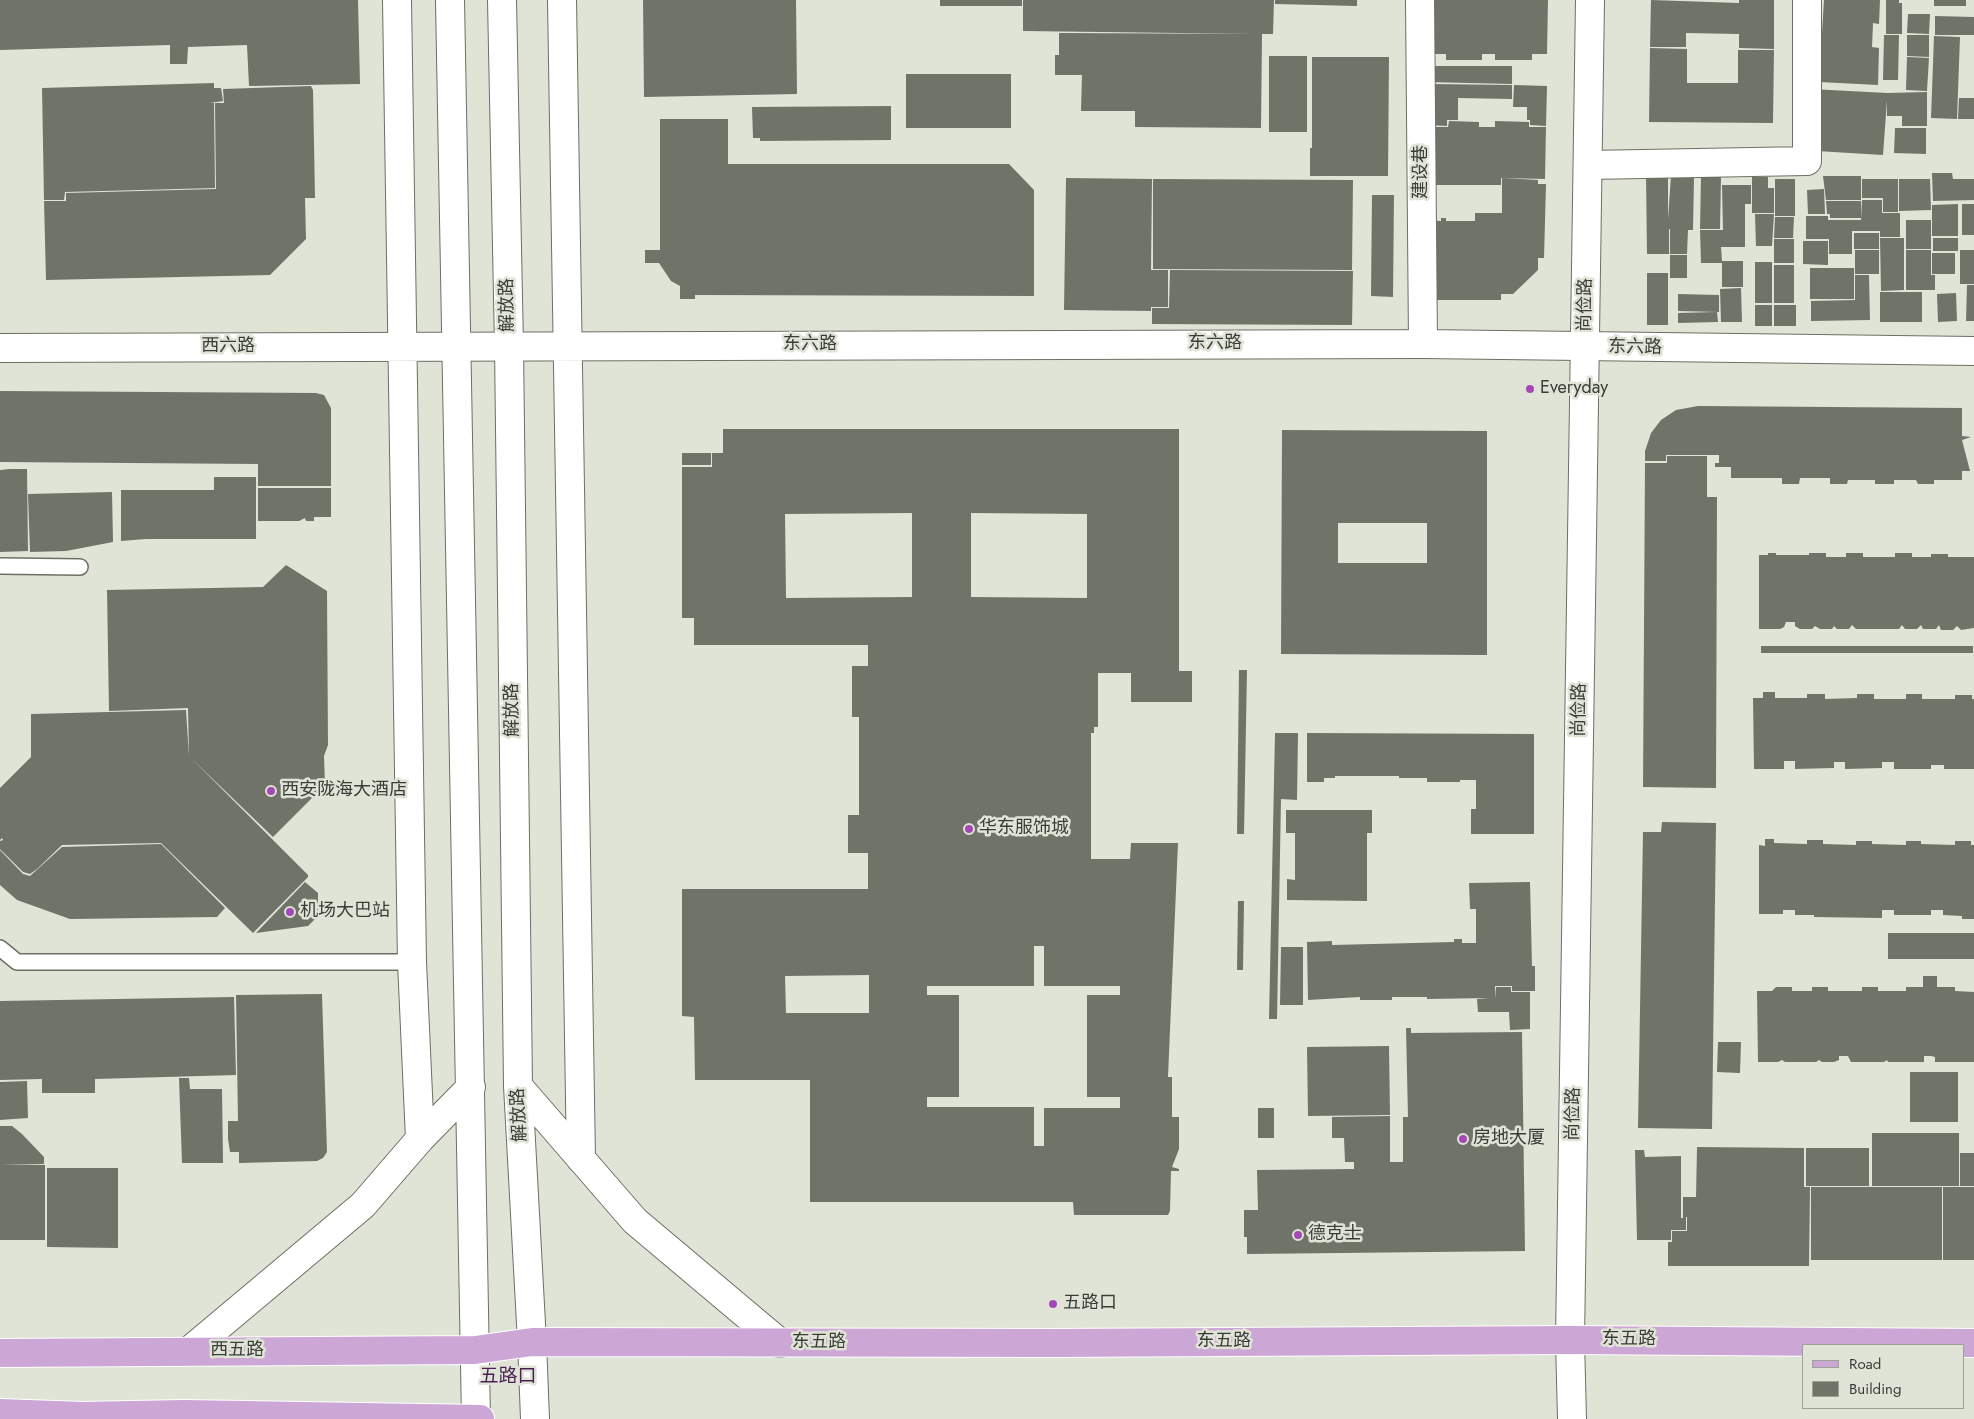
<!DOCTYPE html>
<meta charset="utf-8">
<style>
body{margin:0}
#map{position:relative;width:1974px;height:1419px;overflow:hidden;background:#e0e4d7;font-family:Jost,sans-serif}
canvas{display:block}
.legend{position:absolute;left:1802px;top:1344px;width:162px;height:65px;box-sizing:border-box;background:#e0e4d7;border:1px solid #9ea197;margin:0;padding:6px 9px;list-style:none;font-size:15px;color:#3a3c37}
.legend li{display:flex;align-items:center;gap:10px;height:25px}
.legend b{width:25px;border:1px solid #9ea197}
</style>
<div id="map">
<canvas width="1974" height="1419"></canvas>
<ul class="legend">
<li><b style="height:6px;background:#cca6d4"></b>Road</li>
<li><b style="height:14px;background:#6f7368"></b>Building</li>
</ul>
</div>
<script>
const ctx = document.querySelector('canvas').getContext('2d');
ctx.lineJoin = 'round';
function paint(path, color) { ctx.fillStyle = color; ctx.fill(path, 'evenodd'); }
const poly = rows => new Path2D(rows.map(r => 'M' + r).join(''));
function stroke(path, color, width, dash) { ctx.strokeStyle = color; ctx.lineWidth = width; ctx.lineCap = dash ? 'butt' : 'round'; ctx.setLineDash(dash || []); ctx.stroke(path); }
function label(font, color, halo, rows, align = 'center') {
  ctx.font = font + ' Jost,"Noto Sans SC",sans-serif'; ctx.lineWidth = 5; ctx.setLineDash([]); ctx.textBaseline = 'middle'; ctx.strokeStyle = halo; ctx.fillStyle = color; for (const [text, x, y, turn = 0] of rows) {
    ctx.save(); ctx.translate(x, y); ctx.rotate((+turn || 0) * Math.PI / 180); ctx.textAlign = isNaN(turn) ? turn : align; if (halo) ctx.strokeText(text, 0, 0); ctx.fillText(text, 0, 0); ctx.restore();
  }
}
const building = poly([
 [0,0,358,0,360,84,249,86,247,45,188,47,187,64,170,64,170,45,0,50],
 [643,0,796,0,797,94,644,97],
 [940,0,1022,0,1022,6,940,6],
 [1023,0,1274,0,1273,34,1262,34,1261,128,1135,127,1135,111,1081,111,1082,75,1055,75,1055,55,1059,55,1059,33,1258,34,1023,31],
 [1275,0,1357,0,1357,6,1275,4],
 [1429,0,1548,0,1547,54,1532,54,1532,60,1495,60,1495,54,1482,54,1482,60,1446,60,1446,54,1428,54],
 [1651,0,1739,3,1739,0,1774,0,1774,49,1739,48,1739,34,1686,33,1686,47,1650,47],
 [1824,0,1880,0,1879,24,1873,23,1872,47,1879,48,1878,85,1819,82],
 [1886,0,1899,0,1899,3,1902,3,1902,34,1886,34],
 [1934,0,1966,0,1966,6,1934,6],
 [1908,14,1930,14,1929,34,1907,33],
 [1935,16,1974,17,1974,35,1935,35],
 [1884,35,1899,35,1898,80,1883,80],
 [1907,35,1929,35,1929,57,1907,56],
 [1934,36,1960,37,1957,119,1931,118],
 [1650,48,1687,49,1687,83,1738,83,1738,50,1774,50,1773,123,1649,122],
 [1269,56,1307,56,1307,132,1269,132],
 [1312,57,1389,57,1388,176,1310,176,1310,148,1312,148],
 [1907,57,1929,58,1927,91,1906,90],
 [1427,66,1512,66,1512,84,1427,82],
 [906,74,1011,74,1011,128,906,128],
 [214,83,214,88,221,88,223,101,210,103,214,103,215,188,65,192,64,200,44,200,42,88],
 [1427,84,1512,85,1512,99,1458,98,1458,120,1447,120,1447,126,1427,125],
 [1514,85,1547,86,1546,126,1530,125,1530,120,1527,120,1527,107,1513,107],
 [311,86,313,90,315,198,305,198,306,239,270,275,46,280,44,201,66,201,66,193,216,189,215,103,224,103,223,89],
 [1811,89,1887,93,1927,92,1927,126,1902,126,1902,116,1887,116,1887,100,1883,155,1800,150],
 [1959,98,1974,98,1974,119,1958,119],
 [891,106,891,140,760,141,760,138,753,138,752,107],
 [660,119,728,119,728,164,1009,164,1034,190,1034,296,695,295,695,299,680,299,680,286,671,281,659,263,645,263,645,250,660,250],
 [1449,121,1479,122,1479,127,1495,127,1495,121,1529,122,1529,127,1546,127,1545,179,1502,178,1538,180,1538,184,1546,184,1544,258,1538,258,1538,270,1513,294,1501,294,1501,300,1426,300,1427,220,1441,221,1441,218,1446,218,1446,221,1475,221,1475,213,1502,213,1502,178,1501,178,1501,185,1430,185,1431,127,1448,127],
 [1895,128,1926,128,1926,154,1894,153],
 [1932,173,1952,173,1953,179,1974,179,1974,200,1933,201],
 [1646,176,1668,176,1668,220,1671,176,1694,177,1693,230,1688,230,1687,254,1670,254,1670,229,1669,229,1669,254,1647,254],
 [1823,176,1861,176,1861,200,1826,200],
 [1701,177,1721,177,1720,229,1700,229],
 [1752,177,1768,177,1768,188,1774,188,1774,213,1752,213],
 [1066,178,1152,179,1151,270,1168,270,1168,307,1151,307,1151,311,1064,310],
 [1153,179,1353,180,1352,270,1153,269],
 [1775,179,1795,179,1795,216,1775,216],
 [1862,179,1898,179,1898,212,1883,212,1883,198,1862,198],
 [1899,179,1930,179,1931,210,1899,211],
 [1722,185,1751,185,1751,204,1745,204,1745,247,1721,247,1722,261,1743,261,1743,287,1722,287,1722,263,1701,263,1700,230,1723,230],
 [1824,189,1825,214,1808,214,1807,190],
 [1372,195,1394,195,1393,297,1371,296],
 [1862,200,1882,200,1882,213,1900,213,1900,237,1880,237,1880,231,1852,231,1852,254,1829,254,1829,239,1806,239,1806,216,1828,216,1828,220,1861,220],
 [1826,201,1861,201,1861,218,1830,218,1830,214,1827,214],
 [1958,204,1958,236,1932,236,1932,205],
 [1962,204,1974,204,1974,235,1962,235],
 [1755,214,1774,214,1772,246,1756,246],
 [1775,217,1794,217,1793,238,1774,238],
 [1906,220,1931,220,1931,249,1906,249],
 [1854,233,1879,233,1879,249,1854,249],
 [1880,238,1904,238,1904,290,1881,291],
 [1933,238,1958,238,1958,251,1933,251],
 [1774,239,1794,239,1794,263,1774,263],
 [1803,241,1828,241,1828,265,1803,264],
 [1855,250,1879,250,1879,274,1855,274],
 [1906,250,1931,250,1931,275,1935,275,1935,290,1906,290],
 [1960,250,1974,250,1974,284,1960,284],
 [1932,253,1955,253,1955,274,1932,274],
 [1670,255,1687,255,1687,278,1670,278],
 [1755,262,1772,262,1772,303,1755,303],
 [1774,265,1794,265,1794,303,1774,303],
 [1810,268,1854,268,1854,299,1810,299],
 [1170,270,1353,271,1352,325,1152,324,1152,308,1169,308],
 [1647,273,1668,273,1668,325,1647,325],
 [1855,275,1869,275,1870,320,1811,321,1811,301,1855,300],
 [1967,285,1974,285,1974,321,1966,321],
 [1741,288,1742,322,1721,322,1720,289],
 [1880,292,1922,292,1922,322,1880,322],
 [1956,293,1957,321,1938,322,1937,294],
 [1678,294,1719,295,1719,312,1678,311],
 [1755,305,1772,305,1772,326,1755,326],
 [1774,305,1796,305,1796,326,1774,326],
 [1717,312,1718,322,1678,323,1678,313],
 [0,391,316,393,324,395,331,408,331,486,258,486,258,464,0,462],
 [1698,406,1962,408,1962,436,1971,437,1962,440,1970,471,1962,471,1962,480,1934,480,1934,484,1918,484,1916,480,1894,480,1894,484,1875,484,1875,480,1848,480,1847,484,1830,484,1830,478,1800,478,1799,484,1782,484,1782,478,1731,478,1731,467,1715,467,1715,463,1719,463,1719,455,1666,455,1666,461,1645,461,1645,451,1651,433,1661,420,1676,410],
 [723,429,1179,429,1179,671,1192,671,1192,702,1131,702,1131,673,1098,673,1098,727,1094,727,1094,733,1091,733,1091,859,1130,859,1131,843,1178,843,1168,1077,1172,1077,1172,1117,1179,1117,1179,1149,1172,1167,1179,1169,1179,1171,1171,1171,1170,1211,1168,1215,1074,1215,1073,1202,810,1202,810,1080,695,1080,694,1017,682,1016,682,889,868,889,868,853,848,853,848,815,859,815,859,717,852,717,852,666,868,666,868,645,694,645,694,618,682,618,682,467,712,467,712,453,723,453],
 [912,513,912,597,786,598,785,514],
 [971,513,1087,514,1087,598,971,597],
 [1034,946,1044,946,1044,986,1120,986,1120,995,1087,995,1087,1097,1120,1097,1120,1108,1044,1108,1044,1146,1034,1146,1034,1107,927,1107,927,1097,959,1097,959,995,927,995,927,986,1034,986],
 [869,975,869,1013,786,1013,785,976],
 [1282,430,1487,431,1487,655,1281,654],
 [1338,523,1427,523,1427,563,1338,563],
 [682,453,711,453,711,465,682,465],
 [1667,456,1707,456,1707,497,1717,497,1716,788,1643,787,1645,463,1667,463],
 [10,469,27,469,28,551,0,552,0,470],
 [214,477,256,477,256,539,146,539,121,541,121,490,214,490],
 [258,488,331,488,331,517,314,517,314,521,306,521,305,518,299,521,258,521],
 [112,492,113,542,66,551,30,552,28,494],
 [1768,553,1776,553,1776,555,1809,555,1809,553,1826,553,1826,557,1846,557,1846,553,1863,553,1863,557,1895,557,1895,553,1912,553,1912,557,1931,557,1931,554,1948,554,1948,557,1974,557,1974,628,1961,630,1957,626,1953,630,1941,630,1939,625,1936,629,1923,629,1921,625,1917,629,1905,629,1902,625,1899,629,1856,629,1852,625,1849,629,1837,629,1834,626,1832,629,1820,629,1815,626,1812,629,1800,629,1795,626,1795,622,1786,622,1784,627,1780,629,1759,629,1759,555,1768,555],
 [286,565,327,591,328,745,324,756,325,785,273,837,192,759,308,875,308,877,253,933,161,843,62,845,37,869,30,874,23,872,0,849,0,841,3,840,2,838,0,840,0,788,31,757,31,714,186,710,189,757,188,708,109,711,107,590,263,587],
 [1761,646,1973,646,1973,653,1761,653],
 [1239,670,1247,670,1244,834,1237,834],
 [1763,692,1775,692,1775,698,1807,698,1807,694,1825,694,1825,699,1857,698,1857,694,1874,694,1874,699,1906,699,1906,694,1922,694,1922,699,1955,699,1955,695,1972,695,1972,699,1974,699,1974,769,1944,769,1944,765,1931,765,1931,769,1894,769,1894,762,1882,762,1882,768,1845,769,1845,762,1834,762,1834,768,1795,769,1795,761,1784,761,1784,769,1754,769,1753,698,1763,698],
 [1275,733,1298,733,1297,800,1281,799,1277,1019,1269,1019],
 [1307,733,1534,734,1534,834,1471,834,1471,809,1476,809,1476,780,1460,780,1460,782,1427,782,1427,778,1399,778,1399,776,1335,776,1335,778,1324,778,1324,782,1307,782],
 [1286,810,1372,810,1372,833,1367,833,1367,901,1287,900,1287,879,1295,880,1295,833,1286,833],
 [1662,822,1716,823,1712,1129,1638,1128,1643,832,1661,832],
 [1765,839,1774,839,1774,843,1807,844,1807,840,1823,840,1823,844,1856,845,1856,841,1872,841,1872,844,1906,845,1906,841,1921,841,1921,844,1955,845,1955,841,1971,841,1971,845,1974,845,1974,919,1962,919,1962,916,1943,915,1943,910,1931,910,1931,915,1894,915,1894,910,1882,910,1882,918,1814,917,1814,915,1795,915,1795,910,1783,910,1783,914,1759,914,1759,845,1765,846],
 [161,844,225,908,217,917,70,919,17,900,0,885,0,850,23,874,30,876,62,847],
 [305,882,318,893,318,916,308,926,256,933],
 [1530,882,1532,966,1535,966,1535,991,1512,991,1512,986,1495,986,1495,999,1496,987,1511,987,1511,992,1530,992,1530,1029,1510,1030,1509,1012,1478,1012,1477,999,1489,998,1427,999,1427,997,1392,997,1392,1000,1360,1000,1360,997,1308,1000,1307,942,1332,941,1332,945,1454,942,1454,939,1462,939,1462,943,1476,943,1476,909,1470,909,1469,883],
 [1238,901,1244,901,1243,970,1237,970],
 [1888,933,1974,933,1974,959,1888,959],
 [1281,947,1303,947,1303,1005,1280,1005],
 [1923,976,1937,976,1937,987,1955,987,1955,991,1974,992,1974,1062,1935,1062,1935,1057,1931,1056,1924,1056,1924,1062,1888,1062,1887,1060,1884,1062,1851,1062,1848,1056,1839,1056,1839,1060,1834,1062,1822,1062,1819,1060,1816,1062,1785,1062,1782,1060,1778,1062,1758,1062,1757,991,1772,991,1776,987,1792,987,1792,991,1812,991,1812,987,1828,987,1828,991,1862,991,1862,987,1878,987,1878,991,1906,991,1906,987,1923,987],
 [322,994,327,1152,323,1158,317,1161,239,1163,239,1152,230,1152,228,1139,228,1121,238,1121,236,995],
 [234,997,236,1075,95,1079,95,1093,42,1093,42,1079,0,1080,0,1001],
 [1406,1028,1411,1028,1411,1033,1522,1032,1525,1251,1247,1254,1247,1237,1244,1237,1244,1210,1258,1210,1257,1170,1354,1169,1354,1162,1345,1162,1344,1138,1332,1138,1332,1117,1390,1116,1390,1162,1403,1162,1403,1117,1408,1117],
 [1718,1042,1741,1042,1740,1073,1717,1072],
 [1389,1046,1390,1115,1308,1116,1307,1047],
 [1910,1072,1958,1072,1958,1122,1910,1122],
 [179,1078,189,1078,190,1089,222,1089,223,1163,182,1163],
 [27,1081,28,1118,0,1120,0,1082],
 [1258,1108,1274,1108,1274,1138,1258,1138],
 [0,1126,12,1126,22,1134,44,1157,44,1164,0,1164],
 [1872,1133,1959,1133,1959,1186,1872,1186],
 [1697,1147,1804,1148,1804,1187,1810,1187,1809,1266,1668,1266,1668,1242,1672,1242,1672,1231,1687,1231,1687,1217,1686,1217,1686,1230,1671,1230,1671,1240,1637,1240,1635,1150,1644,1150,1645,1157,1681,1156,1681,1218,1683,1218,1683,1197,1696,1197],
 [1806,1148,1869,1148,1869,1186,1806,1186],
 [1960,1153,1974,1153,1974,1186,1960,1186],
 [0,1164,45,1165,45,1240,0,1240],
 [47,1168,118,1168,118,1248,47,1247],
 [1811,1187,1942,1187,1942,1260,1811,1260],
 [1943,1187,1974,1187,1974,1260,1943,1260]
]);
const service = poly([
 [0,566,80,567],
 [0,948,17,962,412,962]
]);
const minor = poly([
 [397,0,412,962,420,1139],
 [562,0,581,1159],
 [1420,0,1423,344],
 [1588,165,1807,161,1807,0],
 [0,348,1423,344,1974,351]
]);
const tertiary = poly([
 [1572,1419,1570,1340,1590,0]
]);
const secondary = poly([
 [450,0,476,1419],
 [502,0,509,346,518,1086,532,1342,535,1419],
 [518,1086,635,1221,780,1343],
 [189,1351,363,1205,420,1139,471,1087]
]);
const primary = poly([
 [0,1353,475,1350,532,1342,1055,1343,1570,1340,1974,1343],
 [0,1413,82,1416,184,1414,480,1419]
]);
const markers = [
 [1530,389,5,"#a349b5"],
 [271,791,5,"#a349b5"],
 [969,829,5,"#a349b5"],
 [290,912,5,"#a349b5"],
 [1463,1139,5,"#a349b5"],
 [1298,1235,5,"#a349b5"],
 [1053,1304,5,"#a349b5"]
];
const streetNames = [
 ["建设巷",1422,172,-90],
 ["解放路",508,305,-91],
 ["尚俭路",1586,305,-89],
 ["东六路",1215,344],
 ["东六路",810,345],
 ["西六路",228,347],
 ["东六路",1635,348,1],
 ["解放路",513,710,-91],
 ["尚俭路",1580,710,-89],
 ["尚俭路",1574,1114,-89],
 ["解放路",520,1115,-93],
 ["东五路",1629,1340],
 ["东五路",1224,1342],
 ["东五路",819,1343],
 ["西五路",237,1351]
];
const poiNames = [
 ["Everyday",1540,389],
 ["西安陇海大酒店",281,791],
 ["华东服饰城",979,829],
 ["机场大巴站",300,912],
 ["房地大厦",1473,1139],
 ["德克士",1308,1235],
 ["五路口",1063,1304]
];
const neighbourhoodNames = [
 ["五路口",508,1377]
];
paint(building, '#6f7368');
stroke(service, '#6c7064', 18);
stroke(minor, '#6c7064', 30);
stroke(tertiary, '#6c7064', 30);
stroke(secondary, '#6c7064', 30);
stroke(primary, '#fff', 30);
stroke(service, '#fff', 15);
stroke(minor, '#fff', 28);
stroke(tertiary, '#fff', 28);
stroke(secondary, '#fff', 28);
stroke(primary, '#cca6d4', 28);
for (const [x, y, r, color] of markers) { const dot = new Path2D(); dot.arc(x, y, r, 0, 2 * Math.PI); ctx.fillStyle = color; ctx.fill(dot); stroke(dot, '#e0e4d7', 2); }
label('18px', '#3a3c37', '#e0e4d7', streetNames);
label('18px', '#3a3c37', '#e0e4d7', poiNames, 'left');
label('19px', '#4a1f53', '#e0e4d7', neighbourhoodNames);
</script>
